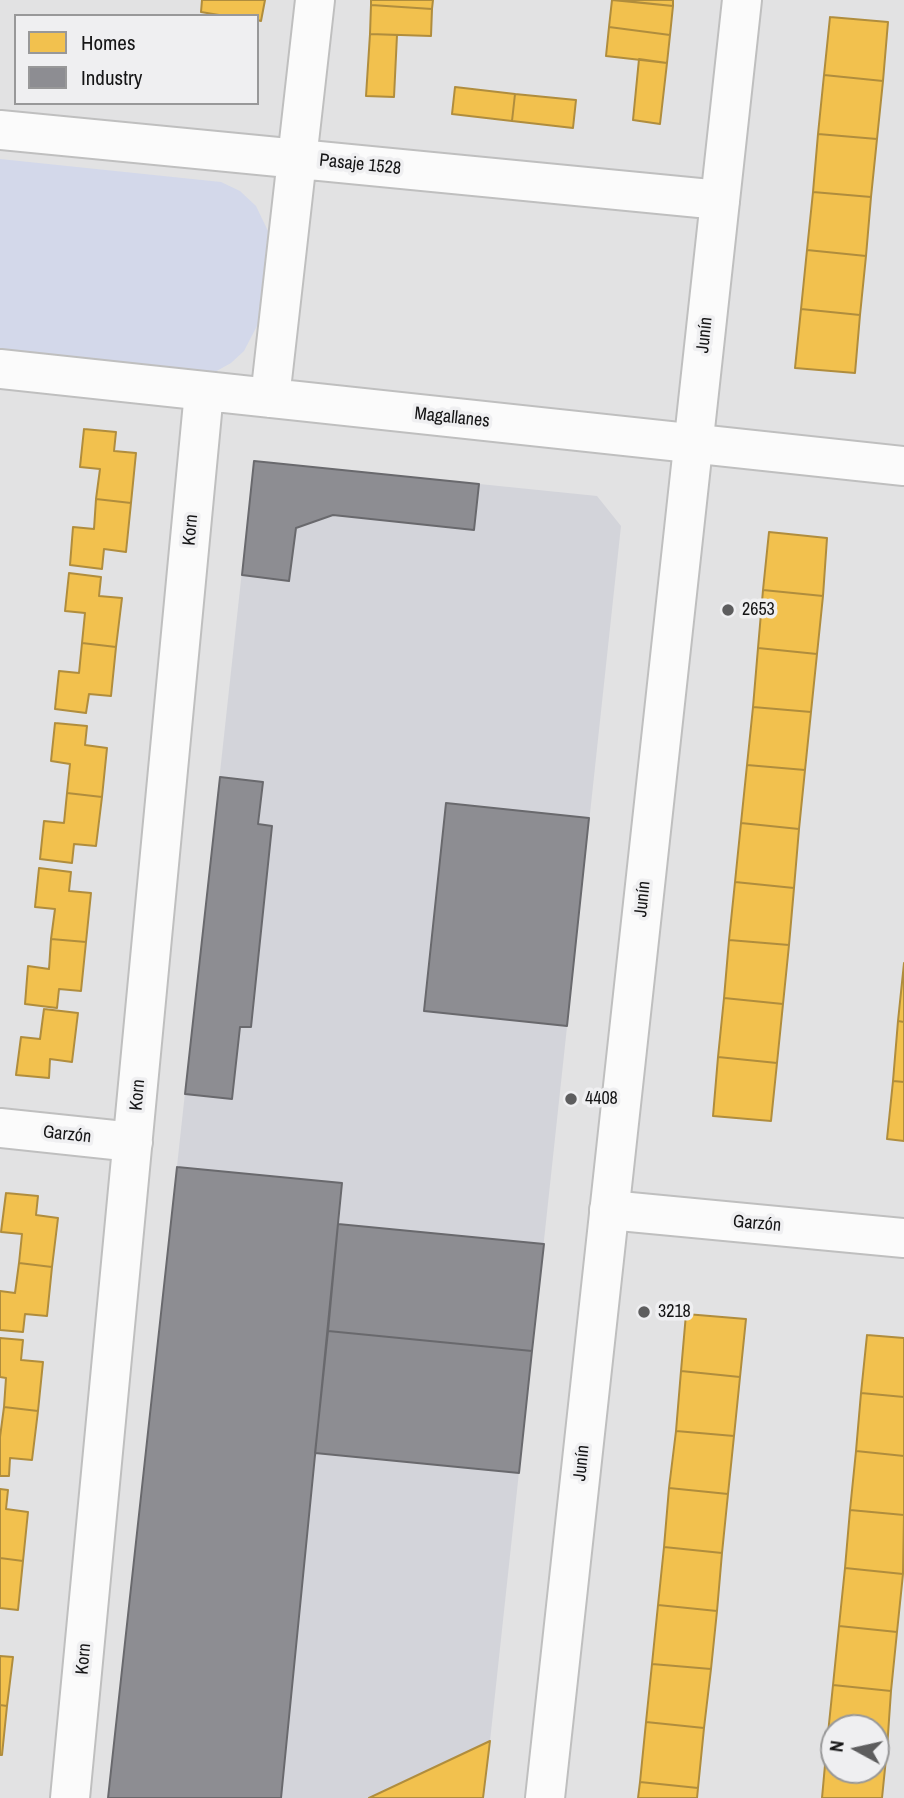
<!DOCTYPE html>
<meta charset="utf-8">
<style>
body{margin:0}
#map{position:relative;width:904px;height:1798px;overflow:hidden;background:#e2e2e3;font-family:"Archivo Narrow",sans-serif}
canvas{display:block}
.legend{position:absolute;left:14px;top:14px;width:245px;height:91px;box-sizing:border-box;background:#efeff1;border:2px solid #989899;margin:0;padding:9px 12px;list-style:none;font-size:21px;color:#151516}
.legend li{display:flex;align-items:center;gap:14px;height:35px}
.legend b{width:35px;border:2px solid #989899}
.north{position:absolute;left:820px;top:1714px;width:70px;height:70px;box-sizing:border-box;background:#efeff1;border:2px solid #989899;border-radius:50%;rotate:278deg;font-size:19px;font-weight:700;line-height:28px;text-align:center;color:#151516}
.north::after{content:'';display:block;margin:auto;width:24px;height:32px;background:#5d5d5e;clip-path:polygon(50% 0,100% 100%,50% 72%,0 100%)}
</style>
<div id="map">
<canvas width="904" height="1798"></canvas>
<ul class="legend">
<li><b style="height:19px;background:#f2c14e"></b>Homes</li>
<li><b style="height:19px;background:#8d8d92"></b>Industry</li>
</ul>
<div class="north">N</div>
</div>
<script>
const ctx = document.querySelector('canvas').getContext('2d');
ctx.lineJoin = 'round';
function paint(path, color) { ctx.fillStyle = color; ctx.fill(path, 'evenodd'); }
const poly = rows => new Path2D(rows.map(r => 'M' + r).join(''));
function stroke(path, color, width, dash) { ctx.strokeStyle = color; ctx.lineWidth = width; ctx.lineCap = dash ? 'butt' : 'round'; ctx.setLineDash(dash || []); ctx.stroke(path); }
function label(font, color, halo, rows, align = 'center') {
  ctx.font = font + ' "Archivo Narrow",sans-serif'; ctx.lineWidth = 7; ctx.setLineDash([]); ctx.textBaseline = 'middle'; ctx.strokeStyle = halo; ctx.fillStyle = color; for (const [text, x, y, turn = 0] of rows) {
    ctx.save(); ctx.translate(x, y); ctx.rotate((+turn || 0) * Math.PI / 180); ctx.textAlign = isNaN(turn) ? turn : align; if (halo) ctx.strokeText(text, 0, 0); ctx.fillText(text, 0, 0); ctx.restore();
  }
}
const built = poly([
 [254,461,597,496,621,526,490,1741,369,1798,108,1798]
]);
const green = poly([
 [0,159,221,182,240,191,256,206,268,231,258,324,244,351,231,363,213,373,0,349]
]);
const homes = poly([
 [202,0,265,0,261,21,257,20,257,16,225,16,201,12,202,0],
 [371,0,433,0,432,9,371,5,371,0],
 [612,0,673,6,670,35,609,27,612,0],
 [616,0,673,0,673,6,616,0],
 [371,5,432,9,431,36,370,34,371,5],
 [830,17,888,22,883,81,824,75,830,17],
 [609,27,670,35,667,63,606,56,609,27],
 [370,34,397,35,394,97,366,96,370,34],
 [639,59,667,63,660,124,633,120,639,59],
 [824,75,883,81,877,139,818,134,824,75],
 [455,87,515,94,512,121,452,114,455,87],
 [515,94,576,100,573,128,512,121,515,94],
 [818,134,877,139,871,197,813,192,818,134],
 [813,192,871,197,866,256,807,250,813,192],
 [807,250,866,256,860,315,801,309,807,250],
 [801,309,860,315,855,373,795,368,801,309],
 [84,429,116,432,114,451,136,453,131,503,96,499,100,469,80,467,84,429],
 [96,499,131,503,126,552,104,549,102,569,70,565,73,527,94,529,96,499],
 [769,532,827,538,823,596,763,590,769,532],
 [69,573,101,577,99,596,122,598,116,647,82,643,85,613,65,611,69,573],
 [763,590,823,596,817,654,758,648,763,590],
 [82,643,116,647,111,696,89,694,86,713,55,709,59,671,79,673,82,643],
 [758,648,817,654,811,712,753,707,758,648],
 [753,707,811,712,805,770,747,765,753,707],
 [55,723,87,726,85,745,107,748,102,797,67,793,70,764,51,761,55,723],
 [747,765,805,770,799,829,741,823,747,765],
 [67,793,102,797,96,846,74,844,72,863,40,859,44,821,64,823,67,793],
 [741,823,799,829,794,888,735,882,741,823],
 [39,868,71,872,69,891,91,893,86,942,51,939,55,909,35,907,39,868],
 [735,882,794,888,789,945,729,940,735,882],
 [51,939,86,942,81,991,59,989,57,1008,25,1004,28,966,49,969,51,939],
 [729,940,789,945,783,1004,724,998,729,940],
 [904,963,904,1022,898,1021,904,963],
 [724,998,783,1004,777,1063,718,1057,724,998],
 [44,1009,78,1013,72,1062,50,1059,49,1078,16,1075,21,1037,40,1039,44,1009],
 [898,1021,904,1022,904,1082,893,1081,898,1021],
 [718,1057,777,1063,771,1121,713,1116,718,1057],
 [893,1081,904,1082,904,1141,887,1139,893,1081],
 [6,1193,38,1196,36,1215,58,1218,52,1267,19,1263,22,1234,1,1232,6,1193],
 [19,1263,52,1267,47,1316,25,1314,23,1332,0,1330,0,1291,15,1293,19,1263],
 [686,1314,746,1319,740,1377,681,1371,686,1314],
 [867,1335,904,1338,904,1397,861,1393,867,1335],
 [0,1338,23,1340,21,1360,43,1362,38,1411,4,1407,6,1378,0,1377,0,1338],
 [681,1371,740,1377,734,1436,676,1431,681,1371],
 [861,1393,904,1397,904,1456,856,1451,861,1393],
 [4,1407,38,1411,32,1460,10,1458,9,1476,0,1476,0,1437,4,1407],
 [676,1431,734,1436,728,1494,669,1488,676,1431],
 [856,1451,904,1456,904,1515,850,1510,856,1451],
 [669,1488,728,1494,722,1553,664,1547,669,1488],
 [0,1489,8,1490,6,1509,28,1512,23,1561,0,1558,0,1489],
 [850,1510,904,1515,903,1574,845,1568,850,1510],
 [664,1547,722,1553,717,1611,658,1605,664,1547],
 [0,1558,23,1561,18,1610,0,1608,0,1558],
 [845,1568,903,1574,897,1632,839,1626,845,1568],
 [658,1605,717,1611,711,1669,652,1664,658,1605],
 [839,1626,897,1632,891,1691,833,1685,839,1626],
 [0,1656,13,1657,7,1706,0,1705,0,1656],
 [652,1664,711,1669,704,1728,646,1722,652,1664],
 [833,1685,891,1691,887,1749,876,1748,876,1728,834,1728,834,1744,827,1743,833,1685],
 [0,1705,7,1706,2,1755,0,1755,0,1705],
 [646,1722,704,1728,698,1788,640,1782,646,1722],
 [490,1741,483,1798,369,1798,490,1741],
 [827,1743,834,1744,834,1770,876,1770,876,1748,887,1749,882,1798,822,1798,827,1743],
 [640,1782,698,1788,697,1798,638,1798,640,1782]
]);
const industry = poly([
 [254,461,479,484,474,530,333,515,296,528,289,581,242,575,254,461],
 [220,777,263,782,258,824,272,826,251,1027,240,1027,232,1099,185,1094,220,777],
 [446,803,589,818,567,1026,424,1011,446,803],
 [177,1167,342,1183,281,1798,108,1798,177,1167],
 [338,1224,544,1244,532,1351,328,1331,338,1224],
 [328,1331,532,1351,519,1473,315,1453,328,1331]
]);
const minor = poly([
 [0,130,720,200],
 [0,369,904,466],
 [270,398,315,0],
 [0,1128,133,1142],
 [609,1210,904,1238],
 [70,1798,204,392]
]);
const major = poly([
 [545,1798,742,0]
]);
const markers = [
 [728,610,7,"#5d5d5e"],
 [571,1099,7,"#5d5d5e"],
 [644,1312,7,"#5d5d5e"]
];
const streetNames = [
 ["Pasaje 1528",360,165,6],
 ["Junín",705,335,-84],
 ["Magallanes",452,418,6],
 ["Korn",191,530,-85],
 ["Junín",643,899,-84],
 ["Korn",138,1095,-85],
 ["Garzón",67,1135,6],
 ["Garzón",757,1224,5],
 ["Junín",582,1463,-84],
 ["Korn",84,1659,-85]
];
const poiNames = [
 ["2653",742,610],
 ["4408",585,1099],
 ["3218",658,1312]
];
paint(built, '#d3d4da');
paint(green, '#d3d8ea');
paint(homes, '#f2c14e');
stroke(homes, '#b08d3d', 2);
paint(industry, '#8d8d92');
stroke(industry, '#69696d', 2);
stroke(minor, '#bfbfbf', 42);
stroke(major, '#bfbfbf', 42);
stroke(minor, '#fbfbfb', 38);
stroke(major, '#fbfbfb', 38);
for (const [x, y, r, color] of markers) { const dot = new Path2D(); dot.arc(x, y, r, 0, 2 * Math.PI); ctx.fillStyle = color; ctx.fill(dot); stroke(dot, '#efeff1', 2.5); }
label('18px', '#151516', '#efeff1', streetNames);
label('18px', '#151516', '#efeff1', poiNames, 'left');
</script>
